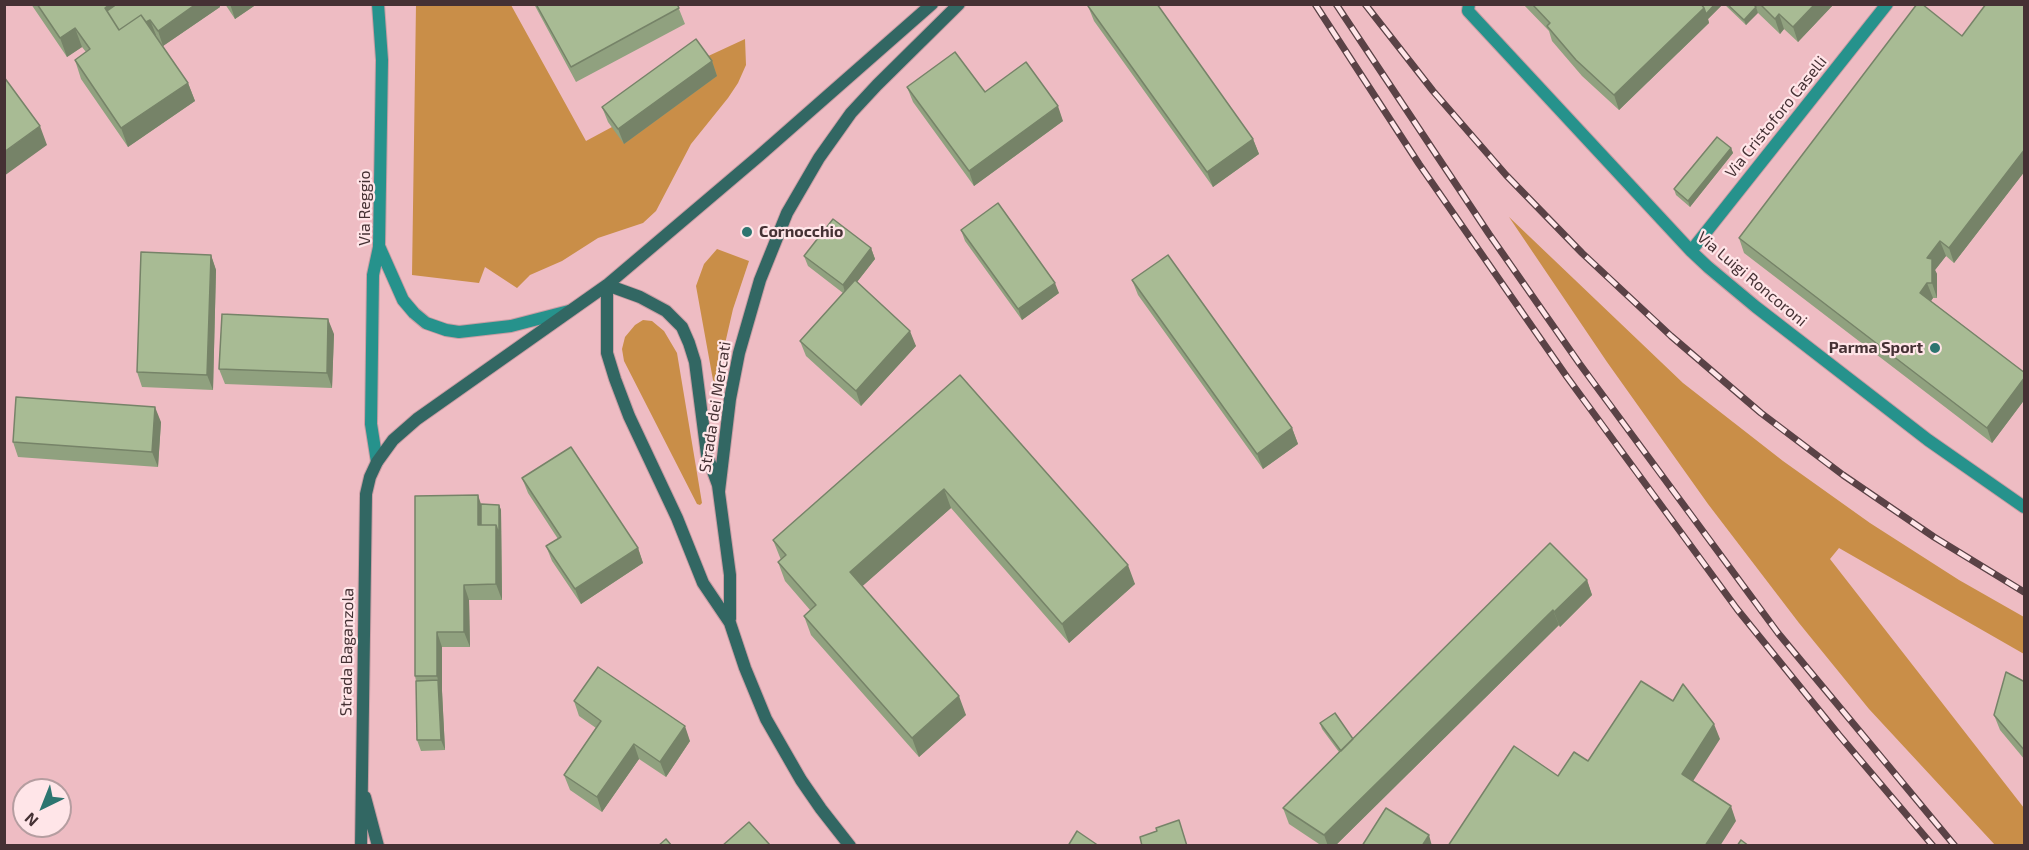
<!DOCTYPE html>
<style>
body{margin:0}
#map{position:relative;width:2029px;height:850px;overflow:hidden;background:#eebcc3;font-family:"Exo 2",sans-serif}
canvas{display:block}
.frame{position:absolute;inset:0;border:6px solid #453134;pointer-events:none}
.north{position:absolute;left:12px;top:778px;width:60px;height:60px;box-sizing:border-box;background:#ffe5e8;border:2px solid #b59da0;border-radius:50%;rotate:223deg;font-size:16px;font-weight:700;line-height:24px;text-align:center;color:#453134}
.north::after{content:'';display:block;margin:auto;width:21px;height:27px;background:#2d7570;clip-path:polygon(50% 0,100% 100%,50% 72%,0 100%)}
</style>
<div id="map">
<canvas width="2029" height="850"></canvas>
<div class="frame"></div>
<div class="north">N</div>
</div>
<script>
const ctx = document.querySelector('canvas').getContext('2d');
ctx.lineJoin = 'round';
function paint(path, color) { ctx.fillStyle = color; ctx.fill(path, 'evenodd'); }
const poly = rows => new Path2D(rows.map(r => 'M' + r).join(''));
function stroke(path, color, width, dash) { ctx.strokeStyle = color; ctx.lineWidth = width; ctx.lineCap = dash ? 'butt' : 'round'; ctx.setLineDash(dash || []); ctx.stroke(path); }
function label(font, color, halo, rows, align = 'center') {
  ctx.font = font + ' "Exo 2",sans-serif'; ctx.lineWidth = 4.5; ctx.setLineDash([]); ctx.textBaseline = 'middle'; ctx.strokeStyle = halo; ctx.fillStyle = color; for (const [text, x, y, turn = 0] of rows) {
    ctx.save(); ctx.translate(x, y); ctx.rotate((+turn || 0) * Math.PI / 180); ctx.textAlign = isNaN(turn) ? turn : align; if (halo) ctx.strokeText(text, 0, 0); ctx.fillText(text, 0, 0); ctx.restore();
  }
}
const green = poly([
 [416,5,511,5,586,141,612,127,704,58,745,39,746,65,738,83,728,98,691,144,656,211,643,223,598,238,562,261,530,275,517,288,485,267,479,283,412,275],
 [1509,217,1683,383,1783,461,1870,523,1959,580,2024,617,2024,654,1839,548,1830,559,2024,808,2024,845,1995,845,1869,709,1799,623,1708,504,1607,362],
 [717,249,749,261,733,309,716,383,713,380,696,286,704,264],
 [643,320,652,321,664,331,677,353,702,503,700,505,697,504,624,361,622,349,625,337,635,325]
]);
const street = poly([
 [378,4,382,60,379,246,403,300,414,313,426,323,446,330,459,332,511,326,569,311],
 [1469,4,1468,11,1691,251,1708,267,1756,307,1928,440,2024,507],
 [1691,251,1887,4],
 [377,462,371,424,373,275,379,247]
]);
const secondary = poly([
 [607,285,607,353,615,379,629,416,677,518,703,583,730,623,745,668,766,719,801,780,821,809,850,846],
 [607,285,640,297,666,311,682,327,689,343,695,362,707,455,718,485,730,575,730,619],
 [719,491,730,399,739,353,760,280,787,213,819,158,851,113,877,85,959,4],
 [365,797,378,846],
 [361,846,366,494,370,477,377,462,393,440,417,419,607,285,759,156,932,4]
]);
const rail = poly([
 [1315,4,1419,164,1567,377,1737,609,1839,735,1933,846],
 [1336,4,1489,234,1579,363,1778,633,1955,846],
 [1365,4,1433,91,1506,175,1582,253,1671,336,1761,413,1843,475,1934,537,2024,592]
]);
const wall = poly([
 [31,4,219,4,220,7,163,46,155,35,188,83,195,101,128,147,81,79,75,60,86,52,82,47,67,57],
 [225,4,257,4,235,19],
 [534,4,677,4,685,24,576,82],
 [1523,4,1723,4,1708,19,1709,23,1619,110,1582,76,1552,41,1549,31],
 [1724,4,1834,4,1798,42,1784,29,1780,34,1757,12,1746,25],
 [2025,4,2025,171,1954,263,1946,256,1935,270,1937,274,1937,298,1933,298,1931,301,2025,373,2025,399,1992,443,1744,253,1739,238,1962,36],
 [1088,6,1253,139,1259,154,1213,187,1094,21],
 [712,61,717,76,624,144,608,122,602,107],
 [907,87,1063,121,974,186,913,102],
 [1731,148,1733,153,1690,207,1676,195,1674,189],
 [961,230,1059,293,1022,320,965,241],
 [871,248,875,259,857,282,916,346,861,406,806,356,800,341,843,293,808,266,804,256],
 [211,255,216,270,213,390,142,387,137,372],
 [1132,280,1292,428,1298,444,1263,469,1138,295],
 [334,334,332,388,225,384,219,369],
 [960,375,1135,584,1069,643,951,508,862,586,966,715,919,757,811,635,804,616,810,610,785,581,778,562,781,560,773,540],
 [161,422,158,467,18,457,13,442],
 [522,478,638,548,643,563,581,604,552,561,546,546,558,539,528,493],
 [481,504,499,505,501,510,502,600,469,600,470,647,442,647,442,691,445,750,421,751,417,740,416,681,415,676],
 [1587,580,1592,595,1560,627,1559,625,1335,846,1322,846,1289,824,1283,808,1339,752,1322,729,1320,723,1353,739],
 [2025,682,2025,760,2000,730,1994,715],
 [574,701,690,741,666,777,639,759,602,812,570,790,564,775,596,728,579,716]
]);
const shadedWall = poly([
 [110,4,130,4,115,25,105,8],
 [196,4,219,4,220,7,163,46,158,31],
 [230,4,257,4,235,19],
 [1715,4,1723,4,1708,19,1709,23,1619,110,1614,95,1704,8],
 [1815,4,1834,4,1798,42,1793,27],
 [1756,7,1758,13,1746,25,1744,20],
 [1779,14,1784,29,1780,34,1775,19],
 [150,20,156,35,151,38,145,23],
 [75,28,82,47,67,57,60,38],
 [712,61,717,76,624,144,618,129],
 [188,83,195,101,128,147,121,128],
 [1058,106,1063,121,974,186,969,171],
 [40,126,47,145,4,176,4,152],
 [1253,139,1259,154,1213,187,1207,172],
 [1731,148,1733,153,1690,207,1688,201],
 [2025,149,2025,171,1954,263,1949,248],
 [1940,241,1946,256,1935,270,1937,274,1937,298,1932,283,1927,258],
 [871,248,875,259,846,296,843,285],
 [211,255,216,270,213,390,207,375],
 [1055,283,1059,293,1022,320,1018,309],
 [1927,283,1933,298,1926,308,1920,293],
 [328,319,334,334,332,388,327,373],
 [910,331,916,346,861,406,856,391],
 [2025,377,2025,399,1992,443,1987,428],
 [155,407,161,422,158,467,152,452],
 [1292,428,1298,444,1263,469,1257,454],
 [944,489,951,508,857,591,850,572],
 [478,495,483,510,483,535,478,525],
 [499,505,501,510,502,600,496,584,496,525],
 [638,548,643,563,581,604,575,589],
 [1128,565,1135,584,1069,643,1062,624],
 [1587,580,1592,595,1560,627,1554,612],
 [464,585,469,600,470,647,464,632],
 [1553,610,1559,625,1335,846,1328,846,1324,835],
 [437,632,442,647,442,691,445,750,441,740,438,680,437,676],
 [959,696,966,715,919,757,912,738],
 [1714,724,1720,739,1688,789,1682,774],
 [685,726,690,741,666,777,660,762],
 [634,744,639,759,602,812,597,797],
 [1731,806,1736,821,1720,846,1705,846],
 [1429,835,1432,846,1422,846]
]);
const building = poly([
 [37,4,110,4,105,8,119,30,141,15,188,83,121,128,75,60,90,49,75,28,60,38,37,4],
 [117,4,196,4,158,31,150,20,146,22,141,15,119,30,107,11,117,4],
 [536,4,677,4,679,8,571,67,536,4],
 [1091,4,1157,4,1253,139,1207,172,1088,6,1091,4],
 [1532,4,1701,4,1704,8,1614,95,1576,60,1547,26,1550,23,1532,4],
 [1701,4,1715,4,1706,14,1704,8,1701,4],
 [1727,4,1753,4,1756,7,1744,20,1727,4],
 [1760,4,1815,4,1793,27,1779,14,1775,19,1760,4],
 [1917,4,1922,4,1962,36,1986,4,2025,4,2025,149,1949,248,1940,241,1927,258,1932,259,1932,283,1927,283,1920,293,2025,373,2025,377,1987,428,1739,238,1917,4],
 [696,39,712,61,618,129,602,107,696,39],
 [955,52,985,92,1026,62,1058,106,969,171,907,87,955,52],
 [4,77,40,126,4,152,4,77],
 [1717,137,1731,148,1688,201,1674,189,1717,137],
 [998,203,1055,283,1018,309,961,230,998,203],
 [833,219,871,248,843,285,804,256,833,219],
 [141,252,211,255,207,375,137,372,141,252],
 [1168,255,1292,428,1257,454,1132,280,1168,255],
 [855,280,910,331,856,391,800,341,855,280],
 [222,314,328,319,327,373,219,369,222,314],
 [960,375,1128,565,1062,624,944,489,850,572,959,696,912,738,804,616,816,605,778,562,786,555,773,540,960,375],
 [16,397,155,407,152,452,13,442,16,397],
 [571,447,638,548,575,589,546,546,561,537,522,478,571,447],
 [478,495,478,525,496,525,496,584,464,585,464,632,437,632,437,676,415,676,415,496,478,495],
 [481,504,499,505,499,535,496,525,481,525,481,504],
 [1550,543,1587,580,1554,612,1553,610,1324,835,1283,808,1550,543],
 [598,667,685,726,660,762,634,744,597,797,564,775,601,721,574,701,598,667],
 [2006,672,2025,682,2025,751,1994,715,2006,672],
 [438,680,441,740,417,740,416,681,438,680],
 [1641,681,1673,701,1683,684,1714,724,1682,774,1731,806,1705,846,1448,846,1514,746,1558,776,1574,752,1588,761,1641,681],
 [1335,713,1353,739,1341,751,1320,723,1335,713],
 [1386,808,1429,835,1422,846,1362,846,1386,808],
 [1179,820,1187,846,1142,846,1140,837,1157,831,1156,828,1179,820],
 [749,822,770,845,769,846,722,846,749,822],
 [1077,831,1099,846,1068,846,1077,831],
 [666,839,672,846,658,846,666,839],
 [1741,840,1749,846,1737,846,1741,840]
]);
const markers = [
 [747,232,6,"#2d7570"],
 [1935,348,6,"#2d7570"]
];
const streetNames = [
 ["Via Cristoforo Caselli",1776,117,-51],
 ["Via Reggio",365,208,-90],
 ["Via Luigi Roncoroni",1752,279,40],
 ["Strada dei Mercati",715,407,-81],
 ["Strada Baganzola",347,652,-89]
];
const poiNames = [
 ["Cornocchio",759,232],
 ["Parma Sport",1923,348,"right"]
];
paint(green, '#c98e48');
stroke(street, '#c99da4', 14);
stroke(secondary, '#c99da4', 14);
stroke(street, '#26928c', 12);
stroke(secondary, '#326763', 12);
stroke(rail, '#5a4246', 7);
stroke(rail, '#ffe5e8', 4.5, [14]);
paint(wall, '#90a17f');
paint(shadedWall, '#768368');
paint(building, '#a8bb94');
stroke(building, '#768368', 1.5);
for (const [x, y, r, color] of markers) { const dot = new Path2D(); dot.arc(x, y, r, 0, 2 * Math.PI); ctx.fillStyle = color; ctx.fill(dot); stroke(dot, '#ffe5e8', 2); }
label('16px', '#453134', '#ffe5e8', streetNames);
label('bold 16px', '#453134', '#ffe5e8', poiNames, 'left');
</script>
